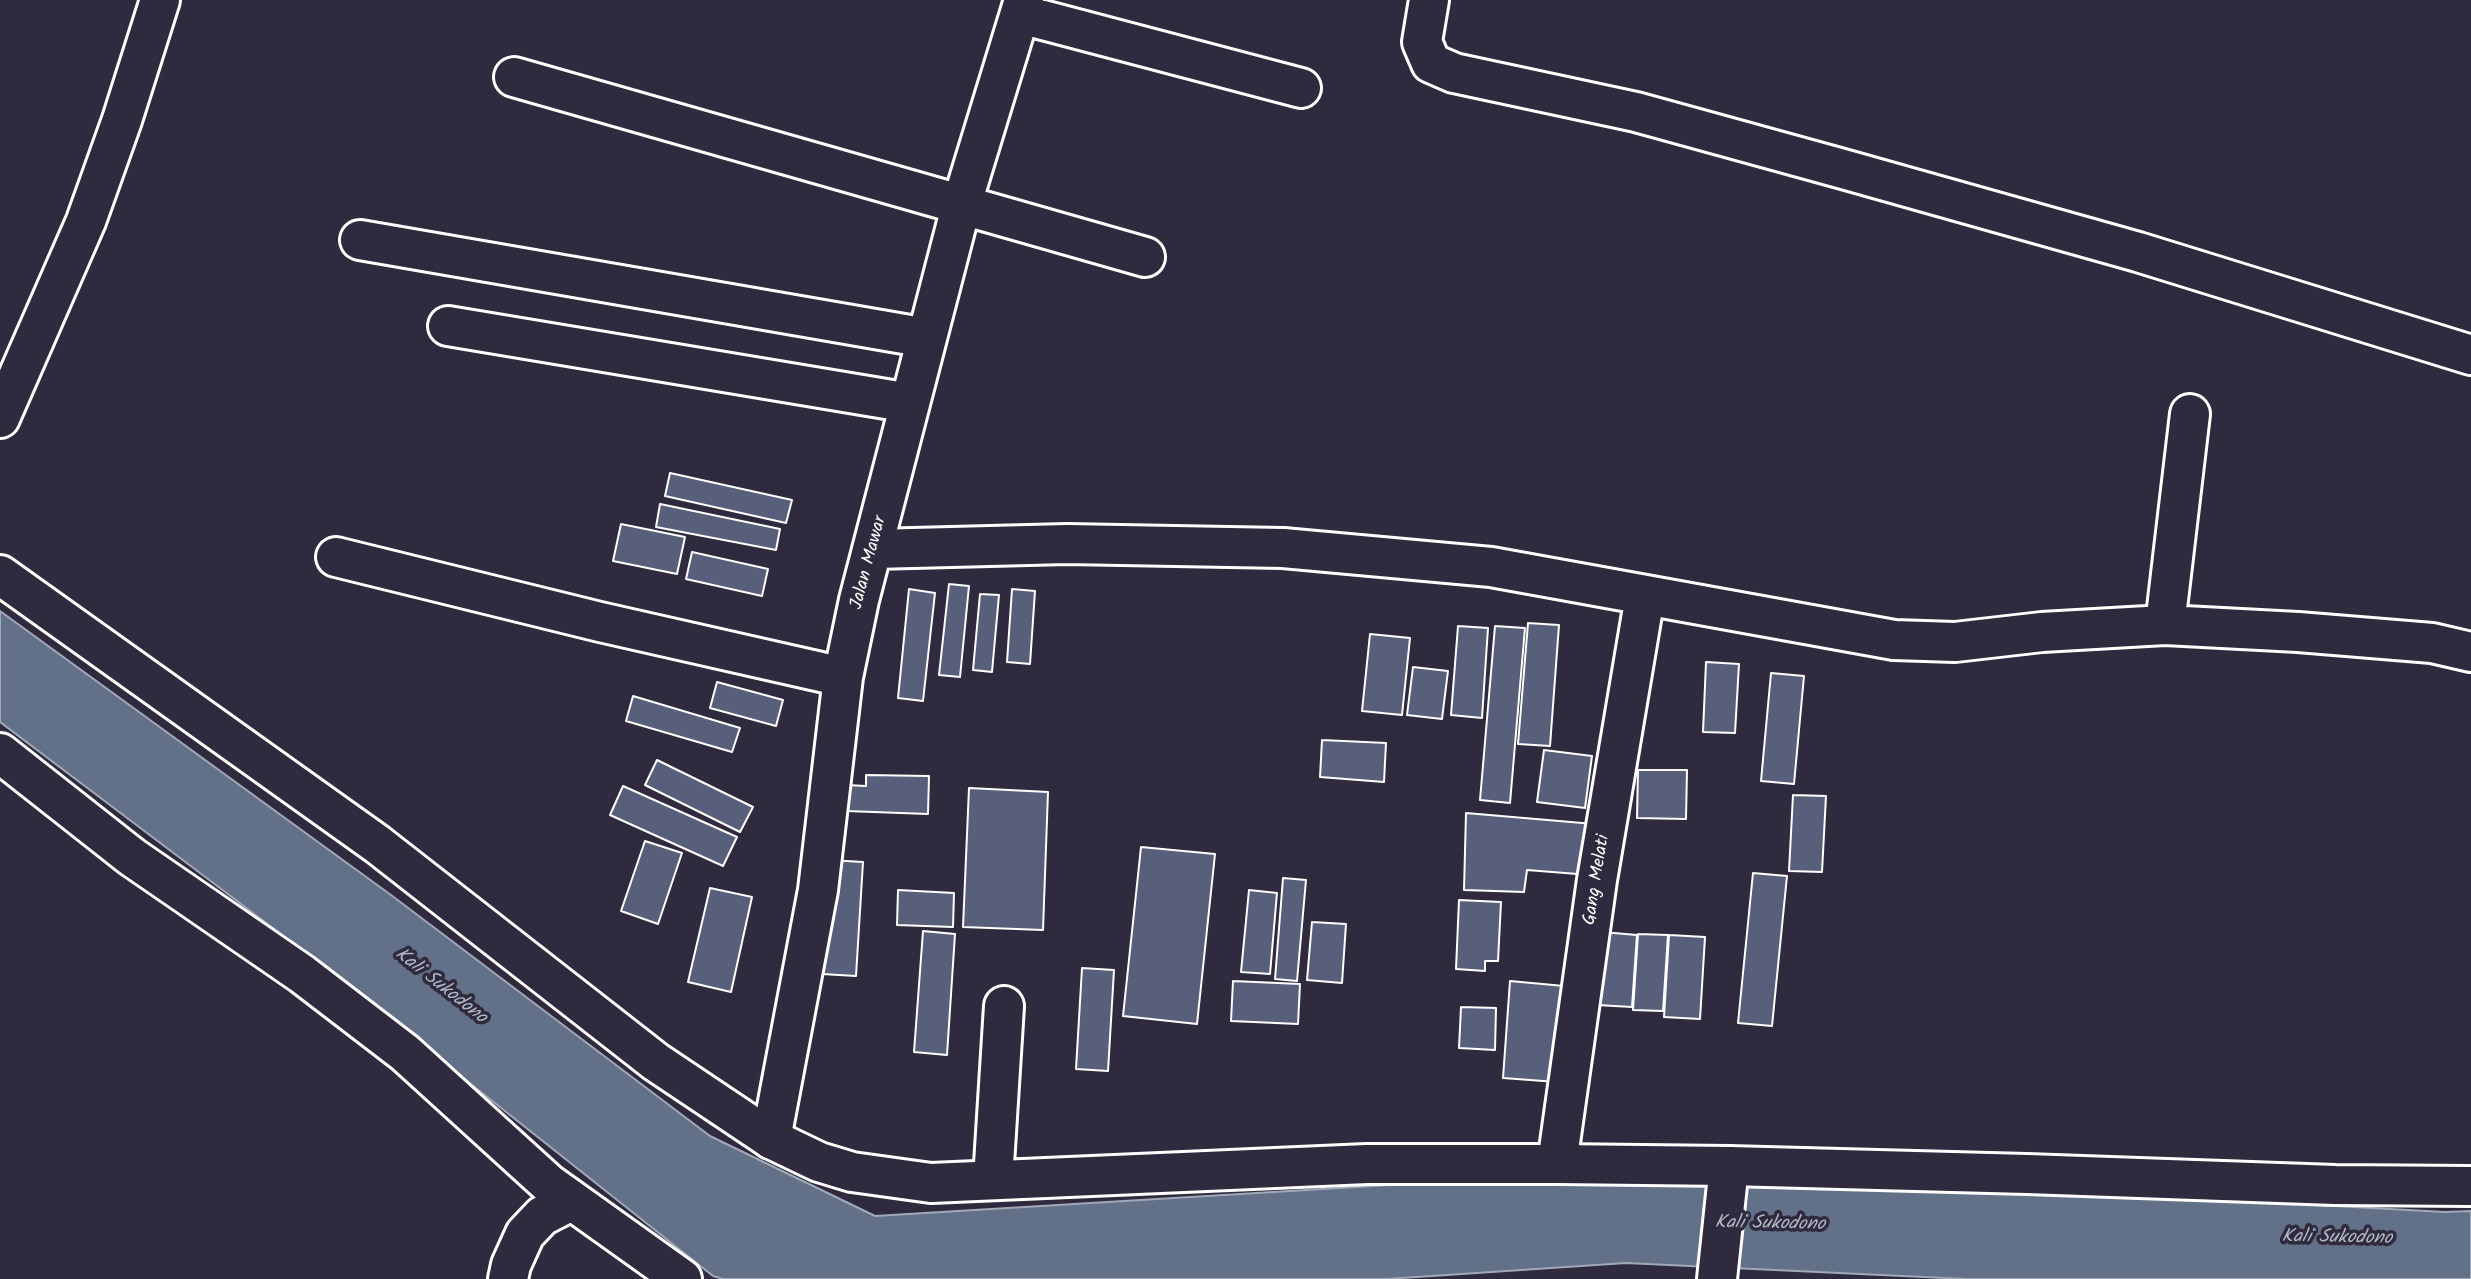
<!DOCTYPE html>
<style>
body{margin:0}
canvas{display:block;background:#2f2a3d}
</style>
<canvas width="2471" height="1279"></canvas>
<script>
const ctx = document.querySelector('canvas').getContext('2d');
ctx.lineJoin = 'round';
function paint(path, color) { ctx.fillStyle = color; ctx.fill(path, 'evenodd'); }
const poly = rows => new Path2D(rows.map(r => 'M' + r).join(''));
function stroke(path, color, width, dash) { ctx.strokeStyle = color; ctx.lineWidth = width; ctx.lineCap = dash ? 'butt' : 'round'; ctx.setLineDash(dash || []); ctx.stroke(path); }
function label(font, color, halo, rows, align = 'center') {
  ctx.font = font + ' Kalam,sans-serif'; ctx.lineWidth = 7; ctx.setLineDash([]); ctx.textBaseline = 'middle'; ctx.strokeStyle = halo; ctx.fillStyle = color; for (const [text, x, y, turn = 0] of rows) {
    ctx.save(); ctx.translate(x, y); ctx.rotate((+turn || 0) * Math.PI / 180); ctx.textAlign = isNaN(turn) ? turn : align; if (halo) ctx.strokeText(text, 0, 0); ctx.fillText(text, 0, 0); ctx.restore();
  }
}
const water = poly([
 [0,611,391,895,710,1136,875,1216,1655,1169,2445,1212,2471,1211,2471,1279,1966,1279,1626,1263,1387,1279,723,1279,713,1276,298,947,0,722,0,611]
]);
const building = poly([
 [670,473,792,500,786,523,665,496,670,473],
 [660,504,780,529,776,550,656,527,660,504],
 [621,524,685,537,677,574,613,561,621,524],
 [692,552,768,569,762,596,686,579,692,552],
 [949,584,969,586,960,677,939,675,949,584],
 [909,589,935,593,923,701,898,698,909,589],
 [1012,589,1035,591,1030,664,1007,662,1012,589],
 [980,594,999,595,992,672,973,670,980,594],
 [1528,623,1559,625,1550,746,1518,744,1528,623],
 [1458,626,1488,628,1482,718,1451,715,1458,626],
 [1495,626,1525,628,1510,803,1480,800,1495,626],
 [1370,634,1410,638,1402,715,1362,711,1370,634],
 [1706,662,1739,664,1735,733,1703,732,1706,662],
 [1413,667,1448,671,1442,719,1407,715,1413,667],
 [1771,673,1804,676,1794,784,1761,781,1771,673],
 [717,682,783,700,776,726,710,708,717,682],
 [633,696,740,728,732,752,626,721,633,696],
 [1322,740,1386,743,1384,782,1320,777,1322,740],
 [1544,750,1592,756,1585,808,1537,802,1544,750],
 [657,760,753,807,740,832,645,785,657,760],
 [1638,770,1687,770,1686,819,1637,818,1638,770],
 [866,775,929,776,928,814,846,811,846,785,866,786,866,775],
 [623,786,737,837,723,866,610,815,623,786],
 [969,788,1048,792,1043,930,963,927,969,788],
 [1793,795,1826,796,1822,872,1789,871,1793,795],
 [1466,813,1594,824,1590,875,1527,870,1524,892,1464,890,1466,813],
 [645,841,682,853,658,924,621,911,645,841],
 [1141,847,1215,854,1197,1024,1123,1016,1141,847],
 [829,860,863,862,856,976,822,974,829,860],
 [1753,873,1787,876,1772,1026,1738,1023,1753,873],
 [1283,878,1306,880,1297,981,1275,979,1283,878],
 [710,888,752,897,731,992,688,982,710,888],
 [898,890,954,893,953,927,897,925,898,890],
 [1249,890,1277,893,1270,974,1241,972,1249,890],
 [1459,900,1501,902,1498,961,1485,961,1485,971,1456,969,1459,900],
 [1312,922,1346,924,1342,983,1307,980,1312,922],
 [923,931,955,934,947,1055,914,1052,923,931],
 [1602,932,1637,935,1632,1007,1597,1005,1602,932],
 [1638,934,1668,935,1663,1011,1633,1010,1638,934],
 [1669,935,1705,937,1700,1019,1664,1017,1669,935],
 [1082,968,1114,970,1108,1071,1076,1069,1082,968],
 [1233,981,1300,984,1298,1024,1231,1021,1233,981],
 [1510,981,1564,986,1557,1082,1503,1078,1510,981],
 [1461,1007,1496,1008,1495,1050,1459,1048,1461,1007]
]);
const minor = poly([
 [1429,0,1422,42,1431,63,1454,73,1636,112,1843,169,2138,252,2471,355],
 [1020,14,1301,88],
 [514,77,1145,257],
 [360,240,927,338],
 [448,326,910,403],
 [0,418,86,221,122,120,160,0],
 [874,549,1067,544,1283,548,1491,567,1894,640,1955,642,2042,632,2165,625,2298,632,2432,643,2471,652],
 [336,557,600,622,843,677],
 [2165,625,2190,414],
 [0,753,132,857,302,974,405,1053,549,1184,682,1279],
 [771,1139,818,890,843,677,859,600,962,203,1024,0],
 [1557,1164,1597,880,1645,596],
 [993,1180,1004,1006],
 [508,1279,511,1265,525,1234,542,1216,571,1201],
 [1717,1279,1729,1166]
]);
const major = poly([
 [0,575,377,844,656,1062,771,1139,819,1162,852,1172,931,1183,1367,1164,1557,1164,1729,1166,2027,1174,2335,1185,2471,1186]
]);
const streetNames = [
 ["Jalan Mawar",870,563,-75],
 ["Gang Melati",1598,880,-81]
];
const waterNames = [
 ["Kali Sukodono",440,987,38],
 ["Kali Sukodono",1770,1225,1],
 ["Kali Sukodono",2337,1239,1]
];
paint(water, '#627088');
stroke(water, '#a1a9b8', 2);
paint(building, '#585f7b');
stroke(building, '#fff', 2);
stroke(minor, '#fff', 44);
stroke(major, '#fff', 44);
stroke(minor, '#2f2a3d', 38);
stroke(major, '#2f2a3d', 38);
label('18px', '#fff', '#2f2a3d', streetNames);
label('italic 19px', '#b0b8c4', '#2f2a3d', waterNames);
</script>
